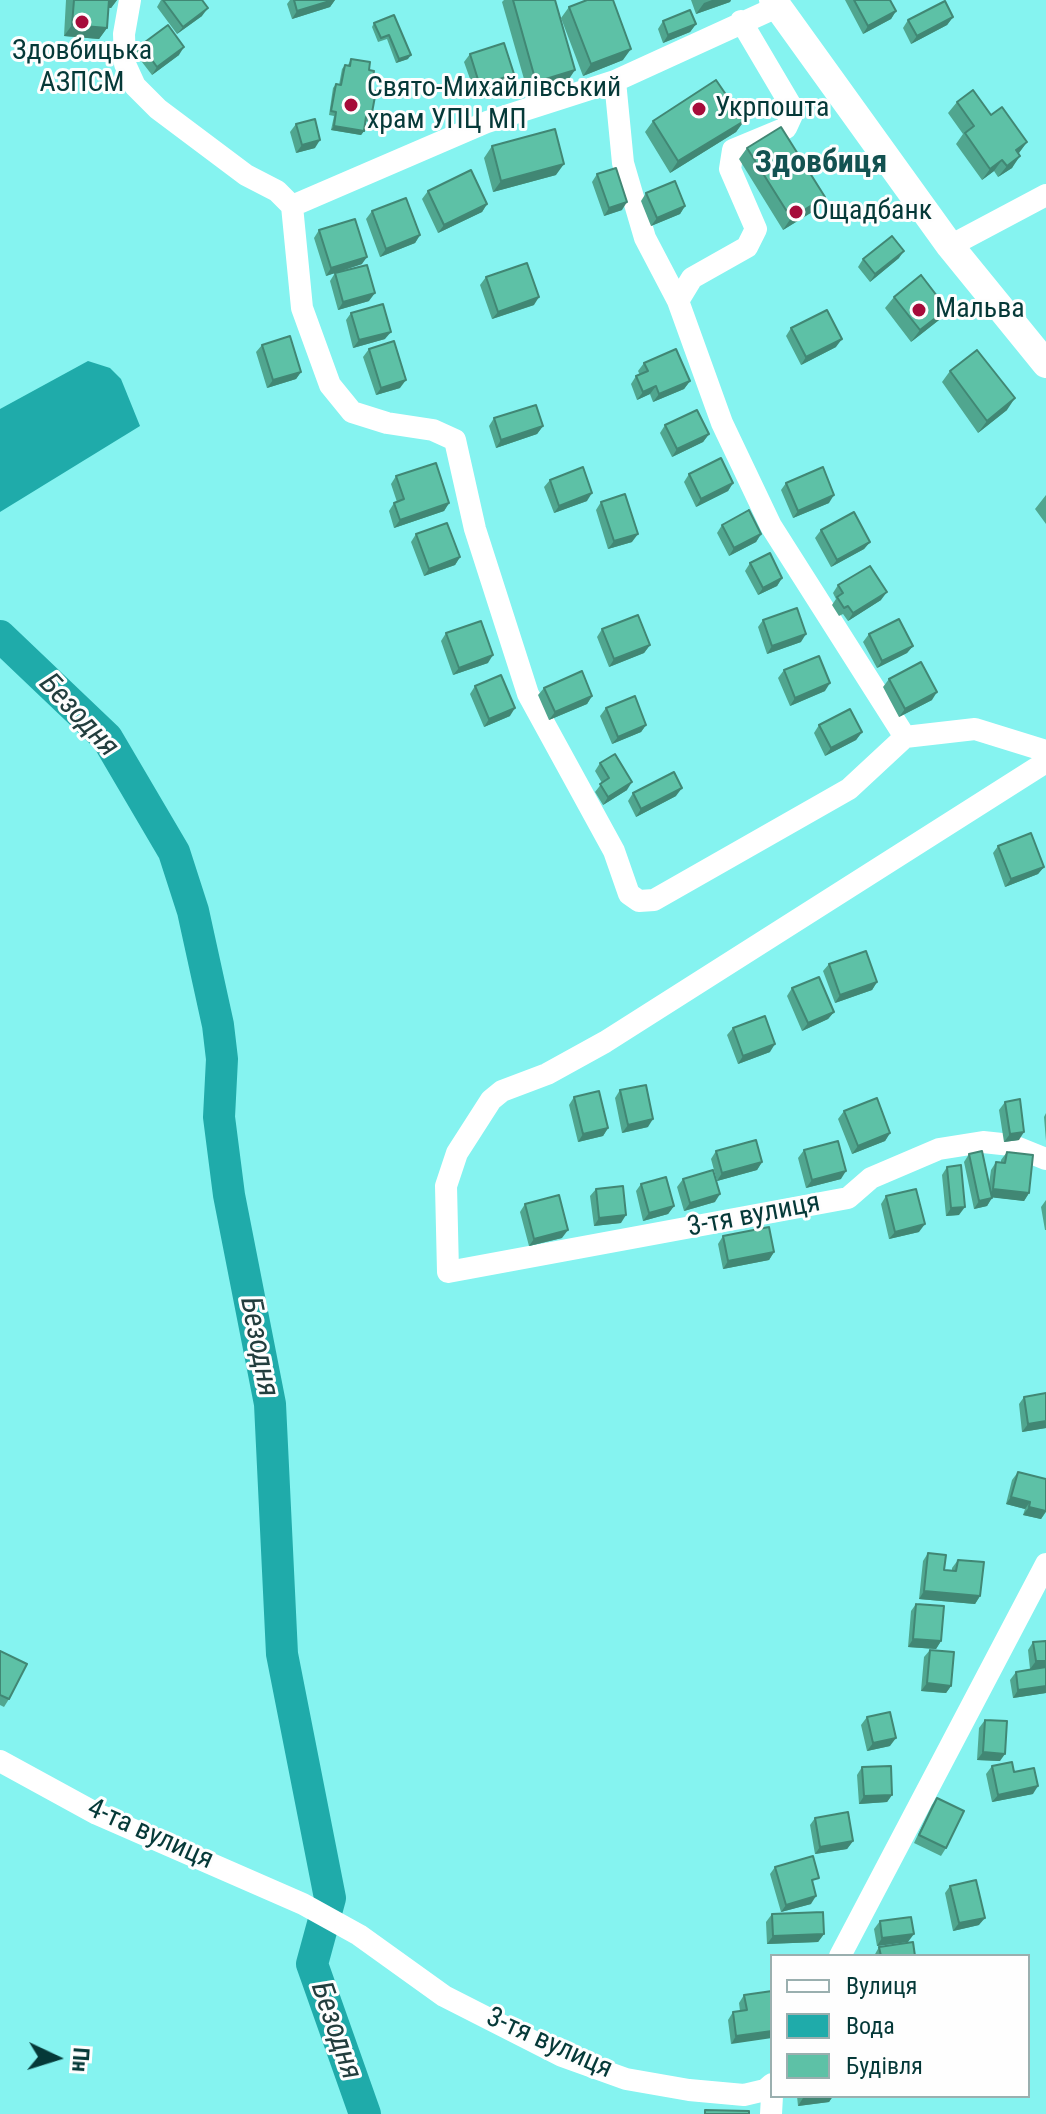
<!DOCTYPE html>
<meta charset="utf-8">
<style>
body{margin:0}
#map{position:relative;width:1046px;height:2114px;overflow:hidden;background:#85f3f0;font-family:"Roboto Condensed",sans-serif}
canvas{display:block}
.legend{position:absolute;left:770px;top:1954px;width:260px;height:144px;box-sizing:border-box;background:#fefefe;border:2px solid #9aafaf;margin:0;padding:10px 14px;list-style:none;font-size:24px;color:#053938}
.legend li{display:flex;align-items:center;gap:16px;height:40px}
.legend b{width:40px;border:2px solid #9aafaf}
.north{position:absolute;left:16px;top:2018px;width:80px;height:80px;-webkit-text-stroke:6px #fefefe;paint-order:stroke;rotate:94deg;font-size:22px;font-weight:700;line-height:32px;text-align:center;color:#053938}
.north::after{content:'';display:block;margin:auto;width:28px;height:36px;background:#053938;clip-path:polygon(50% 0,100% 100%,50% 72%,0 100%)}
</style>
<div id="map">
<canvas width="1046" height="2114"></canvas>
<ul class="legend">
<li><b style="height:10px;background:#fff"></b>Вулиця</li>
<li><b style="height:22px;background:#1fabaa"></b>Вода</li>
<li><b style="height:22px;background:#5dc1a6"></b>Будівля</li>
</ul>
<div class="north">Пн</div>
</div>
<script>
const ctx = document.querySelector('canvas').getContext('2d');
ctx.lineJoin = 'round';
function paint(path, color) { ctx.fillStyle = color; ctx.fill(path, 'evenodd'); }
const poly = rows => new Path2D(rows.map(r => 'M' + r).join(''));
function stroke(path, color, width, dash) { ctx.strokeStyle = color; ctx.lineWidth = width; ctx.lineCap = dash ? 'butt' : 'round'; ctx.setLineDash(dash || []); ctx.stroke(path); }
function label(font, color, halo, rows, align = 'center') {
  ctx.font = font + ' "Roboto Condensed",sans-serif'; ctx.lineWidth = 6; ctx.setLineDash([]); ctx.textBaseline = 'middle'; ctx.strokeStyle = halo; ctx.fillStyle = color; for (const [text, x, y, turn = 0] of rows) {
    ctx.save(); ctx.translate(x, y); ctx.rotate((+turn || 0) * Math.PI / 180); ctx.textAlign = isNaN(turn) ? turn : align; if (halo) ctx.strokeText(text, 0, 0); ctx.fillText(text, 0, 0); ctx.restore();
  }
}
const water = poly([
 [88,361,110,368,121,379,140,426,0,512,0,409]
]);
const river = poly([
 [0,636,107,738,174,852,193,911,218,1025,222,1059,219,1117,229,1195,270,1404,282,1654,330,1898,312,1964,365,2114]
]);
const minor = poly([
 [130,0,124,34,125,64,135,86,158,109,246,175,277,191,292,206,302,308,330,385,352,412,387,423,433,430,455,440,475,529,528,694,614,851,629,894,639,901,654,900,849,789,905,737,975,729,1046,751],
 [615,81,623,163,645,238,678,301,722,423,771,526,905,737],
 [292,206,487,122,615,81,777,7],
 [950,246,1046,195],
 [678,301,692,278,747,247,756,229,730,169,733,150,786,128,792,115,790,104,741,21],
 [1046,762,605,1042,547,1074,502,1091,491,1100,457,1153,446,1186,448,1272,848,1198,871,1178,939,1149,983,1142,1011,1145,1046,1159],
 [0,1761,97,1814,303,1904,359,1935,444,1996,562,2056,626,2079,689,2090,744,2095,765,2090,772,2084],
 [840,1956,1046,1564],
 [771,2114,772,2096]
]);
const major = poly([
 [773,0,950,246,1046,364]
]);
const wall = poly([
 [66,0,117,0,111,8,108,8,107,28,99,39,64,36],
 [161,0,202,0,202,16,177,34,157,7],
 [290,0,335,0,330,7,292,19,287,4],
 [504,0,555,0,567,82,528,93,502,2],
 [691,0,731,0,730,2,696,14],
 [845,0,890,0,896,11,891,19,863,34],
 [569,7,623,60,583,76,561,18],
 [394,15,408,59,396,63,387,39,378,42,372,27,374,23],
 [953,17,947,25,911,44,903,28,908,20],
 [663,21,696,24,690,32,663,43,658,29],
 [141,45,179,55,152,75,135,53],
 [470,54,514,74,509,82,475,93,464,62],
 [351,59,369,70,371,90,368,122,365,121,364,131,361,135,331,130,334,116,329,115,333,88,336,84,339,85,342,69,345,65,348,65],
 [957,102,991,115,1027,142,1019,153,1012,168,998,177,994,171,982,180,956,144,963,134,948,113],
 [653,121,744,121,736,132,670,173,645,132],
 [296,124,315,148,296,153,290,132],
 [492,146,556,175,493,192,484,158],
 [747,148,825,197,817,209,783,230,739,159],
 [597,174,622,210,604,216,592,182],
 [428,191,487,204,482,212,438,233,422,199],
 [646,193,685,206,680,214,651,226,641,201],
 [372,211,420,235,415,243,380,257,366,219],
 [319,230,362,264,326,276,314,238],
 [899,258,870,282,858,267,863,259],
 [335,273,369,301,338,310,330,281],
 [486,277,534,305,492,319,480,285],
 [894,297,947,309,939,320,911,342,885,308],
 [351,313,385,339,353,348,346,320],
 [791,328,836,347,801,365,786,336],
 [262,345,301,372,296,379,267,388,256,352],
 [369,349,400,388,376,395,363,357],
 [644,363,690,381,684,389,653,402,650,394,637,400,631,384,636,376,640,375,638,371],
 [950,371,1007,410,978,433,942,382],
 [494,418,543,426,537,434,496,448,489,426],
 [665,425,709,434,703,442,672,457,660,433],
 [689,474,733,483,728,491,696,507,684,482],
 [396,476,449,503,444,511,394,528,389,511,394,503,397,502,391,484],
 [550,480,587,501,554,513,544,487],
 [786,483,829,503,793,518,781,490],
 [1046,495,1046,524,1035,509],
 [601,502,632,542,608,549,596,510],
 [722,525,761,534,756,542,729,556,717,533],
 [821,530,870,542,864,549,831,567,815,538],
 [416,534,460,557,455,565,424,576,411,542],
 [750,563,782,578,777,586,758,595,745,571],
 [838,585,881,600,848,621,843,614,839,616,832,605,836,599,833,593],
 [763,620,801,642,767,654,758,627],
 [602,629,650,645,644,653,609,667,597,637],
 [446,633,488,663,453,675,441,641],
 [869,634,913,646,907,653,877,668,863,642],
 [784,670,825,691,790,706,778,678],
 [889,679,932,700,899,717,883,687],
 [475,686,510,716,484,727,470,694],
 [544,688,592,696,587,704,549,720,538,695],
 [606,708,646,725,641,732,612,744,600,716],
 [819,725,862,732,856,740,825,756,814,733],
 [600,763,627,790,603,805,595,792,602,783,595,771],
 [633,793,676,796,636,817,628,801],
 [998,846,1044,867,1038,874,1005,887,993,853],
 [829,964,877,982,872,990,835,1003,823,971],
 [792,988,834,1012,828,1019,802,1031,787,996],
 [733,1028,770,1052,738,1064,727,1035],
 [620,1090,648,1127,622,1133,615,1098],
 [574,1097,608,1128,603,1136,578,1142,569,1105],
 [1005,1102,1019,1140,1004,1142,999,1110],
 [844,1111,890,1133,885,1141,852,1154,838,1119],
 [1046,1113,1046,1141,1044,1117],
 [804,1150,841,1179,806,1188,798,1158],
 [716,1151,762,1162,757,1170,717,1181,711,1159],
 [1007,1152,1029,1193,1024,1201,992,1197,987,1206,974,1209,964,1162,969,1154,989,1184,991,1170,996,1162,1001,1162,1001,1160],
 [947,1167,959,1215,946,1216,942,1175],
 [683,1179,715,1202,684,1211,677,1187],
 [641,1184,674,1206,668,1214,643,1221,636,1191],
 [596,1189,621,1223,594,1226,590,1196],
 [886,1196,919,1232,889,1239,881,1204],
 [1046,1200,1046,1230,1045,1230,1041,1207],
 [525,1204,562,1238,529,1246,520,1212],
 [723,1236,774,1252,769,1260,723,1269,718,1244],
 [1046,1393,1046,1428,1022,1432,1019,1404,1024,1397],
 [1018,1472,1046,1479,1046,1512,1041,1519,1023,1515,1025,1509,1006,1504,1012,1480],
 [928,1553,944,1570,952,1571,952,1568,958,1560,980,1596,975,1604,919,1599,923,1561],
 [916,1604,941,1641,936,1649,908,1647,911,1611],
 [1046,1641,1046,1693,1013,1698,1010,1680,1016,1672,1038,1669,1030,1669,1028,1650,1033,1642],
 [930,1650,951,1686,946,1693,921,1691,924,1657],
 [0,1651,9,1699,4,1707,0,1705],
 [867,1717,890,1746,867,1751,861,1725],
 [985,1720,1000,1761,977,1760,979,1728],
 [992,1766,1014,1772,1033,1794,992,1802,986,1774],
 [862,1767,892,1795,887,1802,859,1804,857,1775],
 [937,1798,946,1848,941,1856,914,1843,932,1805],
 [815,1818,853,1841,847,1849,815,1854,810,1825],
 [775,1867,811,1904,781,1912,770,1874],
 [950,1886,979,1925,953,1931,945,1893],
 [772,1914,824,1934,818,1942,767,1944,766,1922],
 [880,1921,908,1942,877,1946,874,1929],
 [879,1947,915,1956,874,1956],
 [772,1991,731,2044,728,2020,733,2012,740,2011,739,2003,744,1995],
 [797,2096,833,2096,829,2102,798,2106]
]);
const shadedWall = poly([
 [107,0,117,0,111,8,101,7],
 [333,0,335,0,330,7,292,19,297,11],
 [712,0,731,0,730,2,696,14,704,3],
 [208,8,202,16,177,34,183,27],
 [896,11,891,19,863,34,868,26],
 [953,17,947,25,911,44,917,36],
 [696,24,690,32,663,43,668,35],
 [72,25,107,28,99,39,64,36],
 [184,47,179,55,152,75,157,67],
 [631,49,623,60,583,76,591,64],
 [411,55,408,59,396,63,399,59],
 [575,70,567,82,528,93,536,82],
 [514,74,509,82,475,93,480,86],
 [744,121,736,132,670,173,678,161],
 [334,126,364,131,361,135,331,130],
 [320,140,315,148,296,153,302,145],
 [1027,142,1018,154,1016,150],
 [1020,156,1012,168,998,177,1007,166],
 [1002,160,994,171,982,180,990,169],
 [564,164,556,175,493,192,501,181],
 [825,197,817,209,783,230,791,218],
 [627,202,622,210,604,216,609,208],
 [487,204,482,212,438,233,444,225],
 [685,206,680,214,651,226,657,218],
 [420,235,415,243,380,257,386,249],
 [904,251,899,258,870,282,875,274],
 [367,257,362,264,326,276,331,268],
 [375,293,369,301,338,310,343,302],
 [539,297,534,305,492,319,498,312],
 [947,309,939,320,911,342,920,330],
 [391,332,385,339,353,348,359,340],
 [842,339,836,347,801,365,806,357],
 [301,372,296,379,267,388,273,380],
 [406,380,400,388,376,395,381,388],
 [690,381,684,389,653,402,659,394],
 [656,386,650,394,637,400,643,392],
 [1015,398,1007,410,978,433,987,421],
 [543,426,537,434,496,448,501,440],
 [709,434,703,442,672,457,677,449],
 [733,483,728,491,696,507,701,499],
 [592,493,587,501,554,513,559,506],
 [834,495,829,503,793,518,798,511],
 [449,503,444,511,394,528,400,520],
 [638,534,632,542,608,549,614,541],
 [761,534,756,542,729,556,734,548],
 [870,542,864,549,831,567,837,560],
 [460,557,455,565,424,576,429,569],
 [782,578,777,586,758,595,763,588],
 [887,592,881,600,848,621,853,613],
 [806,634,801,642,767,654,772,646],
 [650,645,644,653,609,667,614,659],
 [913,646,907,653,877,668,882,661],
 [493,655,488,663,453,675,459,668],
 [830,683,825,691,790,706,795,698],
 [937,692,932,700,899,717,905,709],
 [592,696,587,704,549,720,555,712],
 [515,708,510,716,484,727,489,719],
 [646,725,641,732,612,744,618,737],
 [862,732,856,740,825,756,831,748],
 [632,782,627,790,603,805,608,797],
 [682,788,676,796,636,817,641,809],
 [1044,867,1038,874,1005,887,1011,879],
 [877,982,872,990,835,1003,840,995],
 [834,1012,828,1019,802,1031,808,1023],
 [775,1044,770,1052,738,1064,743,1056],
 [653,1119,648,1127,622,1133,628,1125],
 [608,1128,603,1136,578,1142,583,1134],
 [1024,1132,1019,1140,1004,1142,1010,1134],
 [890,1133,885,1141,852,1154,858,1146],
 [762,1162,757,1170,717,1181,722,1173],
 [846,1171,841,1179,806,1188,812,1180],
 [993,1189,1029,1193,1024,1201,988,1197],
 [720,1194,715,1202,684,1211,690,1203],
 [992,1198,987,1206,974,1209,979,1201],
 [674,1206,668,1214,643,1221,649,1213],
 [965,1207,959,1215,946,1216,951,1208],
 [626,1215,621,1223,594,1226,599,1218],
 [925,1224,919,1232,889,1239,895,1232],
 [568,1230,562,1238,529,1246,534,1239],
 [774,1252,769,1260,723,1269,728,1261],
 [1046,1421,1046,1428,1022,1432,1028,1424],
 [1011,1497,1030,1502,1025,1509,1006,1504],
 [1029,1507,1046,1511,1041,1519,1023,1515],
 [924,1591,980,1596,975,1604,919,1599],
 [913,1639,941,1641,936,1649,908,1647],
 [1036,1661,1046,1661,1046,1668,1030,1669],
 [927,1683,951,1686,946,1693,921,1691],
 [1046,1686,1046,1693,1013,1698,1018,1690],
 [896,1738,890,1746,867,1751,873,1743],
 [983,1752,1005,1754,1000,1761,977,1760],
 [1038,1786,1033,1794,992,1802,998,1795],
 [892,1795,887,1802,859,1804,864,1796],
 [853,1841,847,1849,815,1854,820,1847],
 [816,1896,811,1904,781,1912,786,1905],
 [985,1918,979,1925,953,1931,959,1923],
 [824,1934,818,1942,767,1944,773,1936],
 [914,1934,908,1942,877,1946,882,1938],
 [772,2031,772,2038,731,2044,736,2036],
 [818,2096,833,2096,829,2102,798,2106,803,2098]
]);
const building = poly([
 [74,0,109,0,107,28,72,25,74,0],
 [163,0,202,0,208,8,183,27,163,0],
 [294,0,333,0,297,11,294,0],
 [513,0,555,0,575,70,536,82,513,0],
 [587,0,613,0,631,49,591,64,569,7,587,0],
 [854,0,890,0,896,11,868,26,854,0],
 [945,1,953,17,917,36,908,20,945,1],
 [690,10,696,24,668,35,663,21,690,10],
 [394,15,411,55,399,59,389,35,381,38,374,23,394,15],
 [168,25,184,47,157,67,141,45,168,25],
 [504,43,514,74,480,86,470,54,504,43],
 [351,59,370,62,369,70,374,71,371,90,376,91,371,118,366,117,364,131,334,126,336,112,331,111,336,84,341,85,345,65,350,66,351,59],
 [716,80,744,121,678,161,653,121,716,80],
 [973,90,991,115,1002,107,1027,142,1016,150,1020,156,1007,166,1002,160,990,169,965,133,974,126,957,102,973,90],
 [315,119,320,140,302,145,296,124,315,119],
 [781,127,825,197,791,218,747,148,781,127],
 [555,129,564,164,501,181,492,146,555,129],
 [616,168,627,202,609,208,597,174,616,168],
 [471,170,487,204,444,225,428,191,471,170],
 [675,181,685,206,657,218,646,193,675,181],
 [406,198,420,235,386,249,372,211,406,198],
 [355,219,367,257,331,268,319,230,355,219],
 [892,236,904,251,875,274,863,259,892,236],
 [527,263,539,297,498,312,486,277,527,263],
 [367,265,375,293,343,302,335,273,367,265],
 [921,275,947,309,920,330,894,297,921,275],
 [383,304,391,332,359,340,351,313,383,304],
 [827,310,842,339,806,357,791,328,827,310],
 [290,336,301,372,273,380,262,345,290,336],
 [394,341,406,380,381,388,369,349,394,341],
 [676,349,690,381,659,394,656,386,643,392,636,376,648,371,644,363,676,349],
 [977,350,1015,398,987,421,950,371,977,350],
 [536,405,543,426,501,440,494,418,536,405],
 [697,410,709,434,677,449,665,425,697,410],
 [721,458,733,483,701,499,689,474,721,458],
 [436,463,449,503,400,520,394,503,404,499,396,476,436,463],
 [583,467,592,493,559,506,550,480,583,467],
 [823,467,834,495,798,511,786,483,823,467],
 [625,494,638,534,614,541,601,502,625,494],
 [749,510,761,534,734,548,722,525,749,510],
 [854,512,870,542,837,560,821,530,854,512],
 [447,523,460,557,429,569,416,534,447,523],
 [770,553,782,578,763,588,750,563,770,553],
 [870,566,887,592,853,613,848,606,844,608,837,597,843,593,838,585,870,566],
 [797,608,806,634,772,646,763,620,797,608],
 [638,615,650,645,614,659,602,629,638,615],
 [899,619,913,646,882,661,869,634,899,619],
 [481,621,493,655,459,668,446,633,481,621],
 [819,656,830,683,795,698,784,670,819,656],
 [921,662,937,692,905,709,889,679,921,662],
 [582,671,592,696,555,712,544,688,582,671],
 [501,675,515,708,489,719,475,686,501,675],
 [635,696,646,725,618,737,606,708,635,696],
 [850,709,862,732,831,748,819,725,850,709],
 [615,754,632,782,608,797,600,784,609,778,600,763,615,754],
 [674,772,682,788,641,809,633,793,674,772],
 [1031,833,1044,867,1011,879,998,846,1031,833],
 [866,951,877,982,840,995,829,964,866,951],
 [819,977,834,1012,808,1023,792,988,819,977],
 [765,1016,775,1044,743,1056,733,1028,765,1016],
 [646,1085,653,1119,628,1125,620,1090,646,1085],
 [599,1091,608,1128,583,1134,574,1097,599,1091],
 [877,1098,890,1133,858,1146,844,1111,877,1098],
 [1020,1099,1024,1132,1010,1134,1005,1102,1020,1099],
 [756,1140,762,1162,722,1173,716,1151,756,1140],
 [838,1141,846,1171,812,1180,804,1150,838,1141],
 [982,1151,992,1198,979,1201,969,1154,982,1151],
 [1007,1152,1033,1155,1029,1193,993,1189,996,1162,1005,1163,1007,1152],
 [961,1165,965,1207,951,1208,947,1167,961,1165],
 [713,1170,720,1194,690,1203,683,1179,713,1170],
 [666,1177,674,1206,649,1213,641,1184,666,1177],
 [623,1186,626,1215,599,1218,596,1189,623,1186],
 [916,1189,925,1224,895,1232,886,1196,916,1189],
 [559,1195,568,1230,534,1239,525,1204,559,1195],
 [769,1227,774,1252,728,1261,723,1236,769,1227],
 [1046,1393,1046,1421,1028,1424,1024,1397,1046,1393],
 [1018,1472,1046,1479,1046,1511,1029,1507,1030,1502,1011,1497,1018,1472],
 [928,1553,946,1555,944,1570,956,1571,958,1560,984,1562,980,1596,924,1591,928,1553],
 [916,1604,944,1606,941,1641,913,1639,916,1604],
 [1046,1641,1046,1661,1036,1661,1033,1642,1046,1641],
 [930,1650,954,1652,951,1686,927,1683,930,1650],
 [0,1651,27,1664,9,1699,0,1695,0,1651],
 [1046,1667,1046,1686,1018,1690,1016,1672,1046,1667],
 [890,1712,896,1738,873,1743,867,1717,890,1712],
 [985,1720,1007,1721,1005,1754,983,1752,985,1720],
 [1012,1762,1014,1772,1034,1768,1038,1786,998,1795,992,1766,1012,1762],
 [891,1766,892,1795,864,1796,862,1767,891,1766],
 [937,1798,964,1811,946,1848,919,1835,937,1798],
 [848,1812,853,1841,820,1847,815,1818,848,1812],
 [813,1856,819,1878,812,1880,816,1896,786,1905,775,1867,813,1856],
 [976,1880,985,1918,959,1923,950,1886,976,1880],
 [823,1912,824,1934,773,1936,772,1914,823,1912],
 [911,1917,914,1934,882,1938,880,1921,911,1917],
 [913,1942,915,1956,881,1956,879,1947,913,1942],
 [772,1991,772,2031,736,2036,733,2012,747,2010,744,1995,772,1991],
 [705,2110,749,2111,749,2114,705,2114,705,2110]
]);
const markers = [
 [82,22,8,"#a60c3a"],
 [351,105,8,"#a60c3a"],
 [699,109,8,"#a60c3a"],
 [796,212,8,"#a60c3a"],
 [919,310,8,"#a60c3a"]
];
const poiNames = [
 ["Здовбицька",82,52,"center"],
 ["АЗПСМ",82,84,"center"],
 ["Свято-Михайлівський",367,89],
 ["храм УПЦ МП",367,121],
 ["Укрпошта",715,109],
 ["Ощадбанк",812,212],
 ["Мальва",935,310]
];
const streetNames = [
 ["3-тя вулиця",754,1216,-11],
 ["4-та вулиця",150,1835,24],
 ["3-тя вулиця",549,2044,24]
];
const waterNames = [
 ["Безодня",78,716,47],
 ["Безодня",258,1347,79],
 ["Безодня",335,2031,71]
];
const quarterNames = [
 ["Здовбиця",821,164]
];
paint(water, '#1fabaa');
stroke(river, '#1fabaa', 32);
stroke(minor, '#fff', 22);
stroke(major, '#fff', 28);
paint(wall, '#50a68f');
paint(shadedWall, '#418774');
paint(building, '#5dc1a6');
stroke(building, '#418774', 2);
for (const [x, y, r, color] of markers) { const dot = new Path2D(); dot.arc(x, y, r, 0, 2 * Math.PI); ctx.fillStyle = color; ctx.fill(dot); stroke(dot, '#fefefe', 3); }
label('28px', '#053938', '#fefefe', poiNames, 'left');
label('28px', '#053938', '#fefefe', streetNames);
label('italic 30px', '#233e3e', '#fefefe', waterNames);
label('bold 32px', '#135251', '#fefefe', quarterNames);
</script>
